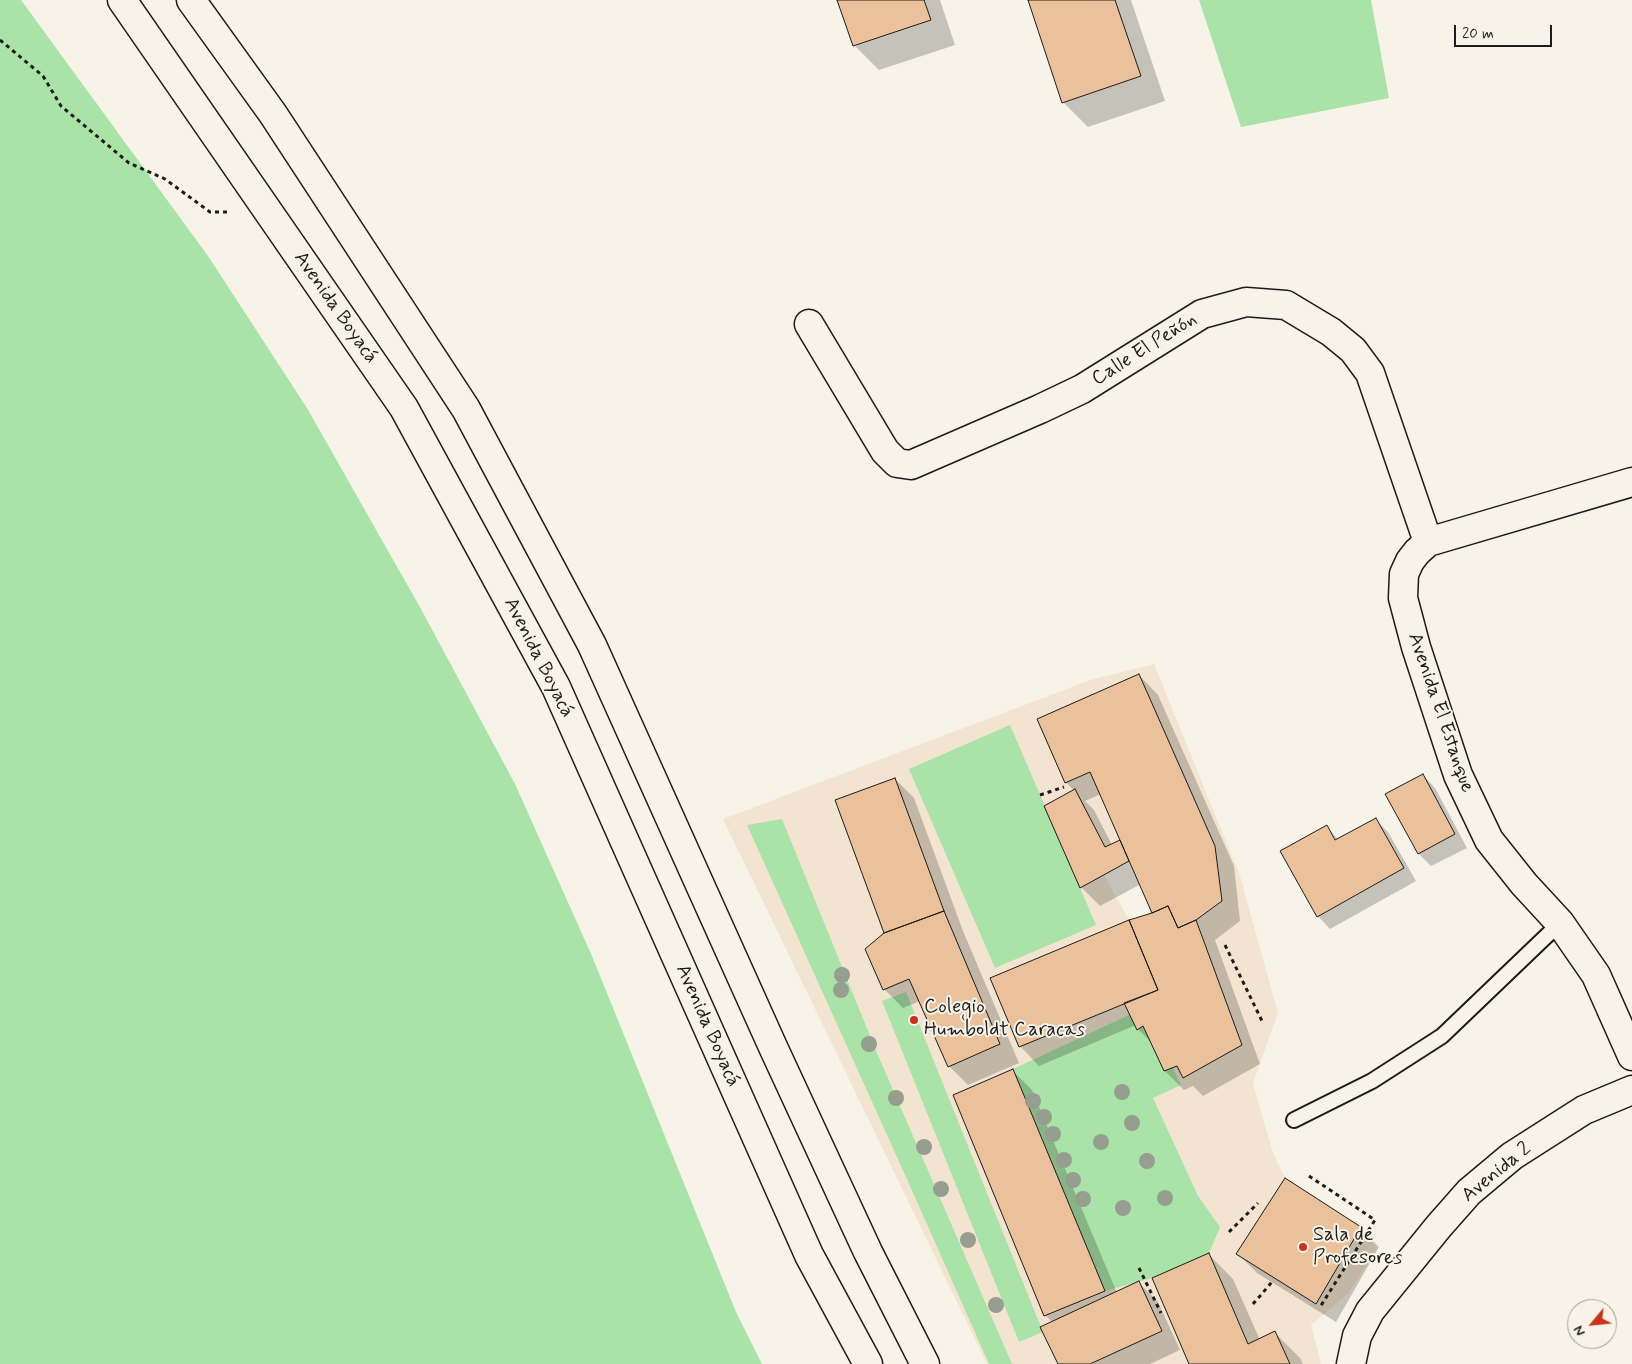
<!DOCTYPE html>
<meta charset="utf-8">
<style>
body{margin:0}
#map{position:relative;width:1632px;height:1364px;overflow:hidden;background:#f7f3e8;font-family:Mynerve,sans-serif}
canvas{display:block}
.north{position:absolute;left:1567px;top:1299px;width:50px;height:50px;box-sizing:border-box;background:#f7f3e8;border:1px solid #9f9d96;border-radius:50%;rotate:242deg;font-size:14px;font-weight:700;line-height:20px;text-align:center;color:#1c1c1c}
.north::after{content:'';display:block;margin:auto;width:18px;height:22px;background:#c8321e;clip-path:polygon(50% 0,100% 100%,50% 72%,0 100%)}
.scale{position:absolute;left:1454px;top:25px;width:98px;height:22px;box-sizing:border-box;border:2px solid #1c1c1c;border-top:0;padding-left:6px;font-size:15px;line-height:18px;white-space:nowrap;color:#1c1c1c;-webkit-text-stroke:4px #f7f3e8;paint-order:stroke}
</style>
<div id="map">
<canvas width="1632" height="1364"></canvas>
<div class="north">N</div>
<div class="scale">20 m</div>
</div>
<script>
const ctx = document.querySelector('canvas').getContext('2d');
ctx.lineJoin = 'round';
function paint(path, color) { ctx.fillStyle = color; ctx.fill(path, 'evenodd'); }
const poly = rows => new Path2D(rows.map(r => 'M' + r).join(''));
function stroke(path, color, width, dash) { ctx.strokeStyle = color; ctx.lineWidth = width; ctx.lineCap = dash ? 'butt' : 'round'; ctx.setLineDash(dash || []); ctx.stroke(path); }
function label(font, color, halo, rows, align = 'center') {
  ctx.font = font + ' Mynerve,sans-serif'; ctx.lineWidth = 4; ctx.setLineDash([]); ctx.textBaseline = 'middle'; ctx.strokeStyle = halo; ctx.fillStyle = color; for (const [text, x, y, turn = 0] of rows) {
    ctx.save(); ctx.translate(x, y); ctx.rotate((+turn || 0) * Math.PI / 180); ctx.textAlign = isNaN(turn) ? turn : align; if (halo) ctx.strokeText(text, 0, 0); ctx.fillText(text, 0, 0); ctx.restore();
  }
}
const built = poly([
 [1154,664,1240,876,1278,1013,1253,1083,1273,1153,1285,1178,1361,1227,1377,1249,1348,1294,1311,1325,1321,1364,987,1364,723,819,1093,679],
 [1129,861,1152,913,1228,1047,1164,1071,1136,1030,1124,1003,1019,1047,990,978,1129,920,1104,875]
]);
const green = poly([
 [0,0,21,0,208,256,307,408,421,609,515,784,592,956,736,1312,762,1364,0,1364],
 [1199,0,1371,0,1389,98,1241,127],
 [1010,725,1096,925,995,968,909,769],
 [782,819,877,1053,1012,1364,989,1364,906,1177,747,825],
 [906,992,1043,1332,1019,1342,882,1001],
 [1144,1008,1181,1085,1153,1098,1198,1196,1220,1227,1209,1253,1152,1278,1105,1291,1013,1069]
]);
const shadow = poly([
 [839,0,940,0,955,45,879,70,854,45],
 [1029,0,1131,0,1165,101,1088,127,1063,102],
 [1139,675,1158,695,1234,866,1240,921,1215,940,1260,1064,1203,1096,1193,1086,1184,1090,1165,1071,1153,1044,1138,1029,1136,1025,1039,1066,1020,1046,1154,914,1141,884,1100,906,1081,887,1074,791,1066,782],
 [1101,794,1121,841,1112,845,1094,810,1085,801],
 [1423,775,1435,788,1467,848,1431,866,1419,854],
 [895,779,914,798,963,931,1019,1063,968,1085,949,1066,920,1001,903,1008,884,989],
 [1375,819,1388,832,1416,881,1330,929,1318,916,1326,827,1339,840],
 [1013,1071,1032,1090,1117,1293,1139,1283,1158,1302,1180,1350,1150,1364,1059,1364,1053,1323,1045,1315],
 [1360,1228,1379,1247,1336,1322,1257,1273,1238,1254],
 [1208,1254,1233,1279,1260,1340,1275,1333,1300,1358,1303,1364,1191,1364]
]);
const building = poly([
 [837,0,924,0,931,20,853,46,837,0],
 [1028,0,1115,0,1141,76,1062,103,1028,0],
 [1139,674,1215,846,1222,901,1196,920,1178,928,1168,906,1152,913,1090,772,1065,783,1037,719,1139,674],
 [1423,774,1455,834,1418,854,1385,794,1423,774],
 [895,778,944,911,884,933,835,800,895,778],
 [1075,789,1105,847,1120,840,1129,861,1080,888,1044,806,1075,789],
 [1376,818,1404,868,1317,917,1280,851,1327,825,1335,840,1376,818],
 [1168,906,1178,928,1196,920,1242,1045,1183,1078,1177,1066,1164,1071,1143,1026,1137,1030,1124,1003,1158,990,1129,920,1152,913,1168,906],
 [944,911,1000,1044,948,1067,909,979,883,990,865,949,884,933,944,911],
 [1129,920,1158,990,1019,1047,990,978,1129,920],
 [1013,1069,1105,1291,1044,1316,953,1095,1013,1069],
 [1285,1178,1361,1227,1316,1304,1236,1254,1285,1178],
 [1209,1253,1248,1344,1275,1331,1290,1364,1189,1364,1152,1278,1209,1253],
 [1139,1281,1162,1331,1090,1364,1058,1364,1040,1327,1139,1281]
]);
const path = poly([
 [0,40,43,76,61,106,129,163,165,179,210,212,230,212],
 [1040,795,1064,787],
 [1225,945,1262,1021],
 [1309,1176,1375,1220,1320,1307],
 [1229,1232,1258,1203],
 [1139,1268,1161,1313],
 [1253,1304,1272,1282]
]);
const service = poly([
 [1294,1120,1372,1081,1442,1036,1560,923]
]);
const minor = poly([
 [809,324,885,451,897,463,911,465,1040,409,1082,389,1202,314,1246,302,1286,305,1331,332,1353,350,1370,373,1428,542],
 [1632,482,1428,542,1417,552,1410,561,1404,574,1403,598,1416,647,1458,775,1489,840,1524,884,1560,923,1596,975,1632,1056],
 [1351,1364,1357,1336,1370,1311,1439,1226,1469,1192,1512,1156,1584,1110,1632,1090]
]);
const motorway = poly([
 [122,0,404,408,556,687,809,1255,868,1364],
 [191,0,273,114,466,409,592,645,773,1047,868,1252,925,1364]
]);
const trees = [
 [842,975],
 [841,990],
 [869,1044],
 [1122,1092],
 [896,1098],
 [1033,1101],
 [1044,1117],
 [1132,1123],
 [1053,1134],
 [1101,1142],
 [924,1147],
 [1064,1160],
 [1147,1161],
 [1073,1180],
 [941,1189],
 [1165,1198],
 [1083,1199],
 [1123,1208],
 [968,1240],
 [996,1305]
];
const markers = [
 [914,1020,5,"#c8321e"],
 [1303,1247,5,"#c8321e"]
];
const streetNames = [
 ["Avenida Boyacá",335,308,55],
 ["Calle El Peñón",1145,350,-32],
 ["Avenida Boyacá",538,658,63],
 ["Avenida El Estanque",1440,713,71],
 ["Avenida Boyacá",707,1026,66],
 ["Avenida 2",1497,1173,-39]
];
const poiNames = [
 ["Colegio",924,1008],
 ["Humboldt Caracas",924,1031],
 ["Sala de",1313,1236],
 ["Profesores",1313,1259]
];
paint(built, '#f3e4d1');
paint(green, '#aae3a8');
paint(shadow, '#0003');
paint(building, '#ebc19b');
stroke(building, '#1c1c1c', 1);
stroke(service, '#1c1c1c', 18);
stroke(minor, '#1c1c1c', 31);
stroke(motorway, '#1c1c1c', 31);
stroke(path, '#1c1c1c', 3, [4, 4]);
stroke(service, '#f7f3e8', 14);
stroke(minor, '#f7f3e8', 28);
stroke(motorway, '#f7f3e8', 28);
ctx.fillStyle = '#969e8f';
for (const [x, y] of trees) { ctx.beginPath(); ctx.arc(x, y, 8, 0, 2 * Math.PI); ctx.fill(); }
for (const [x, y, r, color] of markers) { const dot = new Path2D(); dot.arc(x, y, r, 0, 2 * Math.PI); ctx.fillStyle = color; ctx.fill(dot); stroke(dot, '#f7f3e8', 2); }
label('20px', '#1c1c1c', '#f7f3e8', streetNames);
label('20px', '#1c1c1c', '#f7f3e8', poiNames, 'left');
</script>
